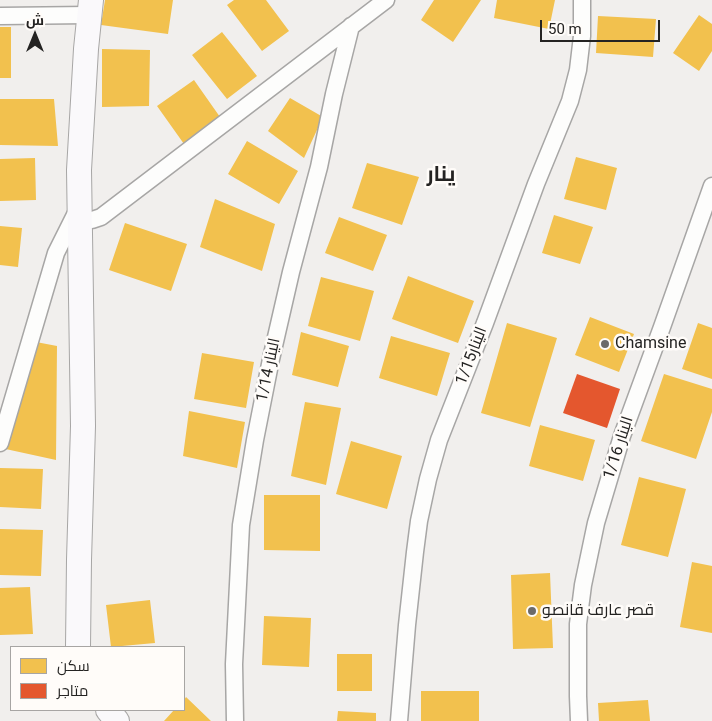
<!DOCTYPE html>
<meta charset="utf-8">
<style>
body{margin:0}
#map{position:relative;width:712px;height:721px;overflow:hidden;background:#f1efed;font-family:Roboto,Cairo,sans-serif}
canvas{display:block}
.legend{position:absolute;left:10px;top:646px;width:175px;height:65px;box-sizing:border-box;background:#fffcf9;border:1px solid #a7a5a3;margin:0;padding:6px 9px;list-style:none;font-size:15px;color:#242322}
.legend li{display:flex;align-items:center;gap:10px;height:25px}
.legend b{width:25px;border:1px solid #a7a5a3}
.north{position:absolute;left:10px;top:10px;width:50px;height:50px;-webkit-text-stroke:4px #fffcf9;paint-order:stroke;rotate:0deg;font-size:14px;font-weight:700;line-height:20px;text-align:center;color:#242322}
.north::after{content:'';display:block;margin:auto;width:18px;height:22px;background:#242322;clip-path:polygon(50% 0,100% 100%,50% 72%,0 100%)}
.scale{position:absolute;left:540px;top:20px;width:120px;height:22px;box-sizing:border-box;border:2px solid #242322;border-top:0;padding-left:6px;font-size:15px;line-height:18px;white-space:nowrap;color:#242322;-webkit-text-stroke:4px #fffcf9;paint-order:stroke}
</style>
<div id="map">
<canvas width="712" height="721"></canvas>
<ul class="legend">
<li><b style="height:14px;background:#f2c14e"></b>سكن</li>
<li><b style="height:14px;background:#e4572e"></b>متاجر</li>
</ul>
<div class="north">ش</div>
<div class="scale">50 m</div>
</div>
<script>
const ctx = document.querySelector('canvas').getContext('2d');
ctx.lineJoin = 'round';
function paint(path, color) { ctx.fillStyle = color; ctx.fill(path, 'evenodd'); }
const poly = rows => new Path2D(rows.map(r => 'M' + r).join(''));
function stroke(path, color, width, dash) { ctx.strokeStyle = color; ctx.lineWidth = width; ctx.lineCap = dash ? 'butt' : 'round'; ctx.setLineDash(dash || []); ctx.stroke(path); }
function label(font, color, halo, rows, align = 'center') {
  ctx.font = font + ' Roboto,Cairo,sans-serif'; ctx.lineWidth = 5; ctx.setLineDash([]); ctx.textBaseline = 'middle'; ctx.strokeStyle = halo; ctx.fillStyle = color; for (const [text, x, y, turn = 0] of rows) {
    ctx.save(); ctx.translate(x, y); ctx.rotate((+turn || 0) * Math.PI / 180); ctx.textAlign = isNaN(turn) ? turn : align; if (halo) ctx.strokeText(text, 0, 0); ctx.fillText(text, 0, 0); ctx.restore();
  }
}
const homes = poly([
 [105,0,173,0,168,34,101,25],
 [234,0,266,0,289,31,262,51,227,5],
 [434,0,481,0,453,42,421,20],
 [497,0,555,0,549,29,494,18],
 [699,15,712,24,712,51,699,71,673,53],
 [598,16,656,19,653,57,596,53],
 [0,27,11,27,11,78,0,78],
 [222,32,257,76,227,99,192,55],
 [102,49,150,50,149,106,102,107],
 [194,80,220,117,184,144,157,106],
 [290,98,323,117,304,158,268,131],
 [0,99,54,99,58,146,0,145],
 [247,141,298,171,279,204,228,174],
 [576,157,617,168,606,210,564,199],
 [35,158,36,200,0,201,0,159],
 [367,163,419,177,402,225,352,208],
 [215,199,275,224,262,271,200,247],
 [554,215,593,227,580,264,542,253],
 [339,217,387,235,373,271,325,253],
 [125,223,187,244,171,291,109,270],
 [0,226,22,228,18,267,0,265],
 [408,276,474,301,458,343,392,319],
 [321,277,374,291,360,341,308,326],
 [590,317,634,334,619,372,575,355],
 [507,323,557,338,530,427,481,413],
 [698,323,712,328,712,379,682,369],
 [301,332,349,346,338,387,292,375],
 [391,336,450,353,437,396,379,378],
 [36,342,57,346,56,460,1,448],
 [202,353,254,362,246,408,194,399],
 [664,374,712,389,712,412,696,459,641,441],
 [305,402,341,408,326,485,291,476],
 [189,411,245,422,237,468,183,456],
 [540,425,595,440,583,481,529,466],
 [351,441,402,456,387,509,336,494],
 [0,468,43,469,41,509,0,507],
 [639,477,686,489,668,557,621,545],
 [264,495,320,495,320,551,264,550],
 [0,529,43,530,41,576,0,575],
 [692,562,712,566,712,633,680,627],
 [550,573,553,648,513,649,511,575],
 [30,587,33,634,0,635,0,588],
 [150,600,155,643,111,647,106,605],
 [264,616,311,618,309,667,262,665],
 [337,654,372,654,372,691,337,691],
 [421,691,479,691,479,721,421,721],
 [186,697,211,721,164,721,174,710,184,710,184,700],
 [648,700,650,721,599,721,598,703],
 [338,711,376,713,376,721,337,721]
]);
const shops = poly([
 [577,374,620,389,607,428,563,413]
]);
const street = poly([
 [0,16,89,15],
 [79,218,85,220,92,220,101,217,386,0],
 [0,443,56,253,78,209],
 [235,721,234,664,241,525,255,440,271,359,291,272,319,167,334,94,351,26],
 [399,721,407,625,415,552,419,521,428,479,439,440,485,323,536,184,570,101,578,70,582,36,582,0],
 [579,721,578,696,578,624,583,585,596,523,622,436,662,327,712,186]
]);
const secondary = poly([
 [78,647,79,560,83,426,79,170,86,49,91,0],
 [108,710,117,721]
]);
const markers = [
 [605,344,5,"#6c6a69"],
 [532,611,5,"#6c6a69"]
];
const poiNames = [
 ["Chamsine",615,344],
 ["قصر عارف قانصو",542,611]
];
const streetNames = [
 ["الينار1/15",472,356,-69],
 ["الينار 1/14",269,370,-78],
 ["الينار 1/16",619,448,-72]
];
const districtNames = [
 ["ينار",441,176]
];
paint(homes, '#f2c14e');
paint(shops, '#e4572e');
stroke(street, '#a7a6a5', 19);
stroke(secondary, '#a7a6a5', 26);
stroke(street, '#fdfdfc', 16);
stroke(secondary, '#faf9fb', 24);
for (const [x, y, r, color] of markers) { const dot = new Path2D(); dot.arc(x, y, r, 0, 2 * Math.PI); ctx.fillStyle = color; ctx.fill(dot); stroke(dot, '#fffcf9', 2); }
label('16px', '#242322', '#fffcf9', poiNames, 'left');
label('16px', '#242322', '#fffcf9', streetNames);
label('bold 21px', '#242322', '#fffcf9', districtNames);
</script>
